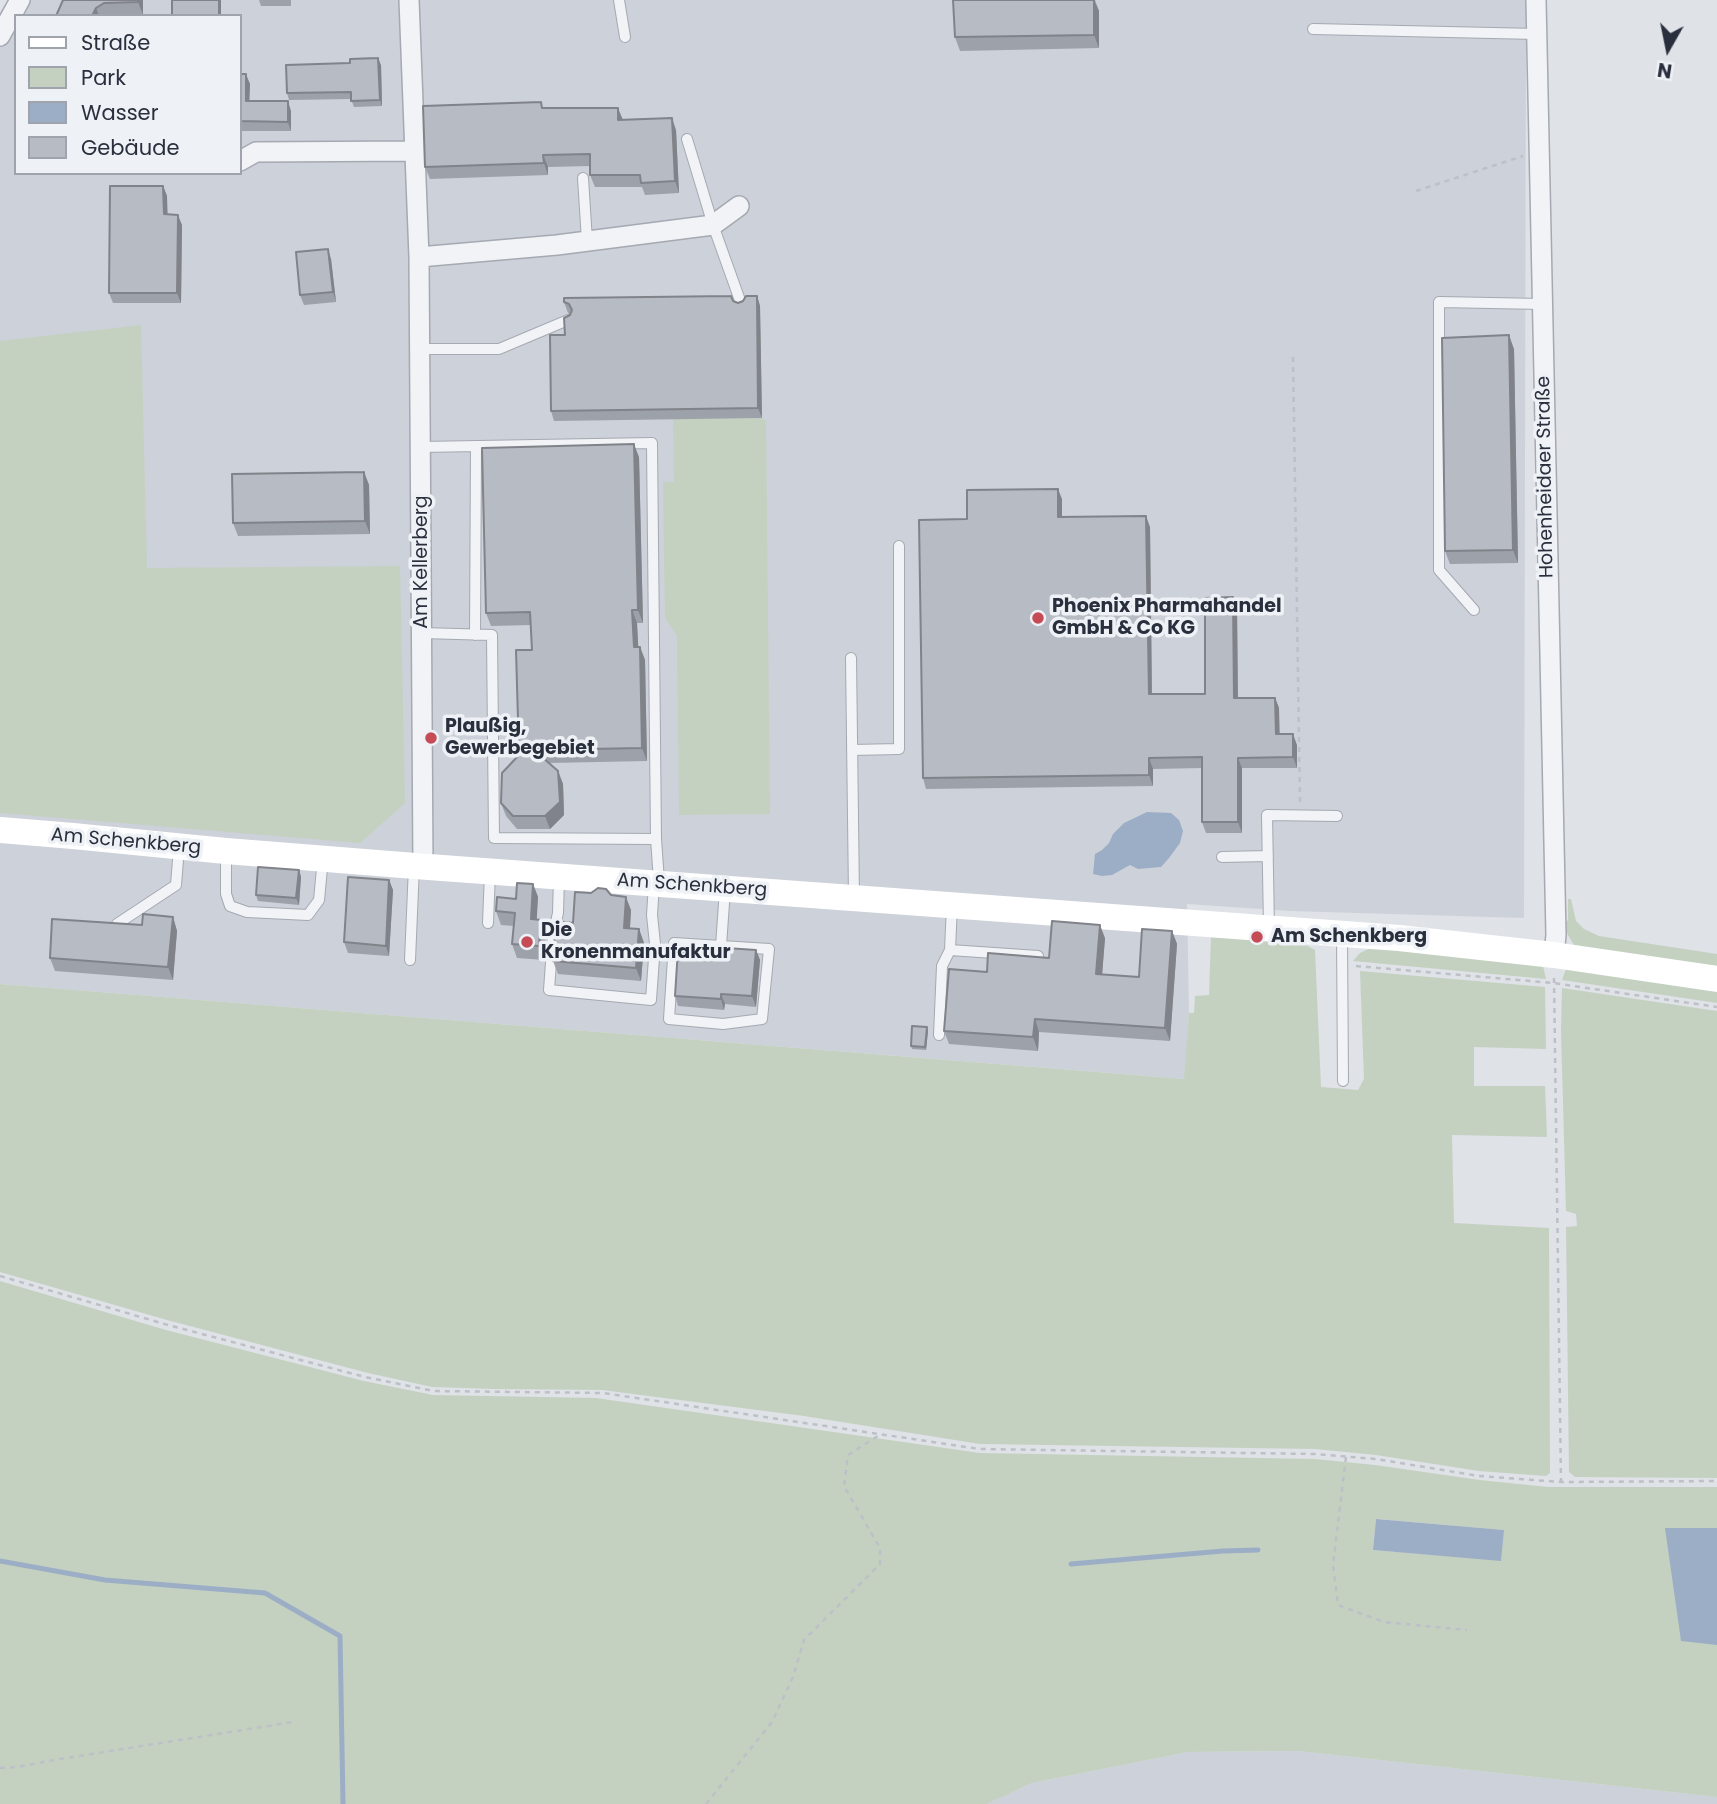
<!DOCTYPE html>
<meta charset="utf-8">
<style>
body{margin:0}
#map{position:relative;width:1717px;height:1804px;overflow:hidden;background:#dfe2e7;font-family:Poppins,sans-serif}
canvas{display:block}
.legend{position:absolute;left:14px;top:14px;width:228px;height:161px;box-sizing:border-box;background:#eef1f5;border:2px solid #9fa3ab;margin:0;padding:9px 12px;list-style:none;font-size:21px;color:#292f3d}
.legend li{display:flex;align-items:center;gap:14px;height:35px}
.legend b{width:35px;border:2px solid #9fa3ab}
.north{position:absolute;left:1633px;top:14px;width:70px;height:70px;-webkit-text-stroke:5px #eef1f5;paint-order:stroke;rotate:189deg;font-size:19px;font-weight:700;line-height:28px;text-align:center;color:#292f3d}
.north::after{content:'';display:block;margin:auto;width:24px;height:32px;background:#292f3d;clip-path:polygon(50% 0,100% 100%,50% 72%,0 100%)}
</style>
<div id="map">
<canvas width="1717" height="1804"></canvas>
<ul class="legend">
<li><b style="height:9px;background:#fff"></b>Straße</li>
<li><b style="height:19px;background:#c4d1c1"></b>Park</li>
<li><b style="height:19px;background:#9caec5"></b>Wasser</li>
<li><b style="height:19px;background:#b7bbc4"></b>Gebäude</li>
</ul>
<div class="north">N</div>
</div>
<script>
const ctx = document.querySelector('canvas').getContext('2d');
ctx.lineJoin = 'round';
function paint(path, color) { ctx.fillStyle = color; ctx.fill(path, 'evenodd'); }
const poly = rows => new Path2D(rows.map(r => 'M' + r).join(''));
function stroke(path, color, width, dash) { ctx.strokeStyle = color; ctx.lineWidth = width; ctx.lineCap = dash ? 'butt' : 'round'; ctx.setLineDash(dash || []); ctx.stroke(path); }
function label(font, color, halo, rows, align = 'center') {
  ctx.font = font + ' Poppins,sans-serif'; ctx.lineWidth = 7; ctx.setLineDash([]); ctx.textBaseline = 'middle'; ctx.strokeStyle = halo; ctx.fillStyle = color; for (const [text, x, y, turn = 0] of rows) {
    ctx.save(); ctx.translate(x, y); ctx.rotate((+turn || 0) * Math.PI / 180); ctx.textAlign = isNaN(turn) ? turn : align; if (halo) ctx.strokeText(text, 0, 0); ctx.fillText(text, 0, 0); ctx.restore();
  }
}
const built = poly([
 [20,0,1526,0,1524,918,1291,911,1187,904,1189,1013,1185,1079,0,984,0,36],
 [16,16,240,16,240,173,16,173],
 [1298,1751,1717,1797,1717,1804,987,1804,1032,1783,1188,1752]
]);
const green = poly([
 [141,325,147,568,400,566,405,803,360,843,0,813,0,341],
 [762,418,766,421,770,814,679,815,677,636,665,618,663,482,674,482,673,419],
 [1568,899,1571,899,1576,921,1584,929,1599,936,1717,954,1717,968,1590,949,1574,945,1568,935,1564,925,1568,920],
 [1211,937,1304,944,1315,950,1321,1087,1358,1090,1364,1079,1360,971,1545,987,1546,1049,1474,1047,1474,1086,1545,1086,1547,1137,1452,1135,1454,1223,1549,1228,1550,1473,1546,1476,1479,1471,1376,1455,1315,1449,980,1444,804,1416,602,1390,494,1389,432,1387,368,1373,167,1320,0,1272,0,984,1184,1079,1189,1013,1194,1013,1195,996,1209,995],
 [1377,945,1543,966,1546,979,1353,961,1360,953],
 [1566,969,1717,988,1717,1003,1562,980],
 [1562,988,1717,1011,1717,1478,1575,1477,1569,1472,1566,1227,1577,1226,1576,1214,1566,1211,1561,1031],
 [0,1281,166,1330,364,1381,433,1395,596,1398,980,1453,1315,1459,1375,1465,1480,1480,1548,1487,1717,1487,1717,1797,1298,1751,1188,1752,1032,1783,987,1804,0,1804],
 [1376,1519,1503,1530,1501,1560,1373,1550]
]);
const water = poly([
 [1147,812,1171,813,1179,820,1183,831,1180,843,1169,858,1161,867,1138,869,1130,865,1112,875,1102,876,1093,874,1095,854,1102,850,1109,843,1113,834,1124,823],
 [1376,1519,1504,1530,1501,1561,1373,1550],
 [1665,1528,1717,1528,1717,1645,1681,1641]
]);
const stream = poly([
 [0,1561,105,1580,265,1593,340,1636,343,1804],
 [1071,1564,1223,1551,1258,1550]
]);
const path = poly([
 [1416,191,1523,156],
 [1293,357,1300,802],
 [1356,966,1553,983,1717,1007],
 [1554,978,1561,1482],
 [0,1276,168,1325,365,1377,434,1391,603,1393,980,1449,1315,1454,1376,1459,1479,1476,1561,1482,1717,1481],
 [1346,1457,1333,1565,1338,1605,1384,1622,1467,1630],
 [0,1768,17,1767,54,1760,293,1722],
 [706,1804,772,1722,793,1677,804,1640,880,1564,880,1548,844,1486,848,1455,881,1434]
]);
const service = poly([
 [619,0,625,37],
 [1313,29,1537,34],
 [687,139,713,225,742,306],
 [583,178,587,241],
 [420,349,499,349,568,320],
 [421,447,652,443,656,839],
 [1474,610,1439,570,1439,302,1543,304],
 [422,633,492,635,494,838,656,839,659,881],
 [475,635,476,446],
 [851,658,854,897],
 [852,750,899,749,899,546],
 [226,852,226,894,230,906,247,912,308,915,319,900,323,858],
 [1222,857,1268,856],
 [559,878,558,913,553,935,549,990,651,1000,655,944,652,915,654,884],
 [952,905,950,950,1038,956],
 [488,923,490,872],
 [117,924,176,885,179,847],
 [1269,928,1267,815,1337,816],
 [1342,934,1343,1081],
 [721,946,674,943,669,1019,723,1024,762,1019,769,949,721,946,725,889],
 [410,960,414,866],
 [939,1035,942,966,950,950]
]);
const minor = poly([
 [409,0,419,257,423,866],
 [1536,0,1556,935,1554,955],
 [0,36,20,0],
 [240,161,256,152,416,151],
 [419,257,557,245,713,225,739,206]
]);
const secondary = poly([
 [0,830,73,836,226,851,415,866,1399,938,1554,955,1717,979]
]);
const wall = poly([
 [63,0,143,0,143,15,56,16],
 [259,0,291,0,291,6,261,6],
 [953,0,1095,0,1099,11,1099,48,960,51,955,37],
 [381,65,382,106,354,107,351,99,289,100,287,93],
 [240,74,250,84,249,101,291,111,291,131,240,131],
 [544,108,623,120,676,130,679,193,645,195,642,187,595,187,590,175,590,166,548,167,548,175,430,179,425,167],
 [163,186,167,196,167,215,182,225,181,303,113,303,109,293],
 [331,259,336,302,304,305,300,295],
 [757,296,760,306,762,418,554,421,551,411,565,335,570,314,568,313,564,302,733,301,738,303],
 [1514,349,1518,563,1450,564,1445,551],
 [639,457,643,623,637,623,638,647,640,647,645,660,647,761,548,763,558,771,563,784,564,815,550,829,517,829,506,816,501,803,519,755,532,650,531,625,491,626,486,613],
 [364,472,369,485,370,534,238,536,233,523],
 [1062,499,1062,517,1150,527,1152,694,1205,694,1233,597,1237,608,1238,698,1275,698,1279,708,1279,734,1297,745,1297,768,1242,768,1242,833,1206,833,1202,822,1202,768,1153,769,1153,786,926,789,923,778,967,519],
 [299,870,301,877,299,905,258,901,256,895],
 [389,880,393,890,389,956,348,953,344,942],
 [533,884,538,897,536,920,541,920,546,934,544,960,517,958,512,944,514,926,501,925,496,911,516,899],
 [611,895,631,910,630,928,639,929,644,943,641,981,558,974,553,961],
 [173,917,177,931,173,980,55,971,50,958,142,925],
 [1172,931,1177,944,1170,1041,1039,1032,1038,1051,949,1044,944,1031,987,972,1049,958,1105,938,1102,975,1139,977],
 [756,950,760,960,756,1007,725,1004,724,1010,678,1006,675,996,725,954],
 [928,1031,926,1050,912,1049,911,1046]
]);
const shadedWall = poly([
 [138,0,143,0,143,15,138,2],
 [219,0,221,0,221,16,219,16],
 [1094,0,1099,11,1099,48,1094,35],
 [96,8,99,16,92,16],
 [378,58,381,65,382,106,380,100],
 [246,74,250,84,249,111,246,101],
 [288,101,291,111,291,131,288,122],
 [618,108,623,120,618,120],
 [672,118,676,130,679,193,675,181],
 [543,155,548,167,548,175,544,163],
 [163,186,167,196,168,225,164,214],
 [178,215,182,225,181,303,177,293],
 [328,249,331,259,336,302,333,292],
 [757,296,760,306,762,418,758,408],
 [1509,335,1514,349,1518,563,1513,550],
 [634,444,639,457,643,623,638,610],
 [364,472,369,485,370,534,365,521],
 [1058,489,1062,499,1062,528,1058,517],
 [1146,516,1150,527,1152,705,1149,694],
 [1233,597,1237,608,1238,709,1234,698],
 [632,610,637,623,639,660,634,647],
 [640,647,645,660,647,761,642,748],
 [1275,698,1279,708,1280,745,1276,734],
 [1293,734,1297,745,1297,768,1293,757],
 [1149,758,1153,769,1153,786,1149,775],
 [1238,758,1242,768,1242,833,1238,822],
 [558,771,563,784,564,815,550,829,545,816],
 [299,870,301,877,299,905,296,898],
 [389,880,393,890,389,956,386,946],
 [533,884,538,897,536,933,531,919],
 [626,897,631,910,629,942,624,928],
 [173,917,177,931,173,980,168,967],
 [541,920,546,934,544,960,539,946],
 [1100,925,1105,938,1101,988,1096,974],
 [639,929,644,943,641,981,636,968],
 [1172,931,1177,944,1170,1041,1165,1028],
 [756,950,760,960,756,1007,752,996],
 [721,994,725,1004,724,1010,721,999],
 [1035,1019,1039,1032,1038,1051,1033,1037],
 [927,1027,928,1031,926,1050,925,1047]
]);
const building = poly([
 [63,0,138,0,138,2,104,3,96,8,92,16,56,16,63,0],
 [172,0,219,0,219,16,172,16,172,0],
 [953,0,1094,0,1094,35,955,37,953,0],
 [378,58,380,100,351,101,351,92,287,93,286,65,350,63,350,59,378,58],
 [240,74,246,74,246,101,288,101,288,122,240,121,240,74],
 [541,102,542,108,618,108,618,120,672,118,675,181,641,183,640,175,590,175,590,154,543,155,544,163,425,167,423,106,541,102],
 [110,186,163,186,164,214,178,215,177,293,109,293,110,186],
 [328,249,333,292,300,295,296,252,328,249],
 [731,296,733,301,738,303,743,301,746,296,757,296,758,408,551,411,550,335,565,335,564,318,570,315,572,310,569,304,564,302,564,298,731,296],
 [1509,335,1513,550,1445,551,1442,338,1509,335],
 [634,444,638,610,632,610,634,647,640,647,642,748,534,750,558,771,560,802,545,816,513,816,501,803,502,773,519,755,516,650,532,650,530,612,486,613,482,448,634,444],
 [364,472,365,521,233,523,232,474,364,472],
 [1058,489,1058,517,1146,516,1149,694,1205,694,1205,598,1233,597,1234,698,1275,698,1276,734,1293,734,1293,757,1238,758,1238,822,1202,822,1202,757,1149,758,1149,775,923,778,919,520,967,519,967,490,1058,489],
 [258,867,299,870,296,898,256,895,258,867],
 [348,877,389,880,386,946,344,942,348,877],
 [517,883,533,884,531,919,541,920,539,946,512,944,515,913,496,911,497,897,516,899,517,883],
 [598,888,606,889,611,895,626,897,624,928,639,929,636,968,553,961,556,921,573,923,575,892,591,893,598,888],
 [143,914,173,917,168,967,50,958,52,919,142,925,143,914],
 [1052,921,1100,925,1096,974,1139,977,1142,929,1172,931,1165,1028,1035,1019,1033,1037,944,1031,949,969,987,972,988,953,1049,958,1052,921],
 [726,948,756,950,752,996,721,994,721,999,675,996,678,949,725,954,726,948],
 [912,1026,927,1027,925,1047,911,1046,912,1026]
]);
const markers = [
 [1038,618,7,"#c54b57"],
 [431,738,7,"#c54b57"],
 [1257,937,7,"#c54b57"],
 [527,942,7,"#c54b57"]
];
const streetNames = [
 ["Hohenheidaer Straße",1546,477,-91],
 ["Am Kellerberg",422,562,-90],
 ["Am Schenkberg",126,842,5],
 ["Am Schenkberg",692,886,4]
];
const poiNames = [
 ["Phoenix Pharmahandel",1052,607],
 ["GmbH & Co KG",1052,629],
 ["Plaußig,",445,727],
 ["Gewerbegebiet",445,749],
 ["Die",541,931],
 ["Kronenmanufaktur",541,953],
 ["Am Schenkberg",1271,937]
];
paint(built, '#cdd1d9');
paint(green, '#c4d1c1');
paint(water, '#9caec5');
stroke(stream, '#9caec5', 5);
stroke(service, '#a5a9b1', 12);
stroke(minor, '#a5a9b1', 22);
stroke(path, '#bdc0c6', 2.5, [5, 5]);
stroke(service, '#f1f3f6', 10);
stroke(minor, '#f1f3f6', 19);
stroke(secondary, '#fff', 26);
paint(wall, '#9da1a9');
paint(shadedWall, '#808389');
paint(building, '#b7bbc4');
stroke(building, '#808389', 2);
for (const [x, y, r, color] of markers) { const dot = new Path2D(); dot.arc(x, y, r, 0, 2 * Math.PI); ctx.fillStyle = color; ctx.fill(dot); stroke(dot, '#eef1f5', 2.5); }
label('19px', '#292f3d', '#eef1f5', streetNames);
label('bold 19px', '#292f3d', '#eef1f5', poiNames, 'left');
</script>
